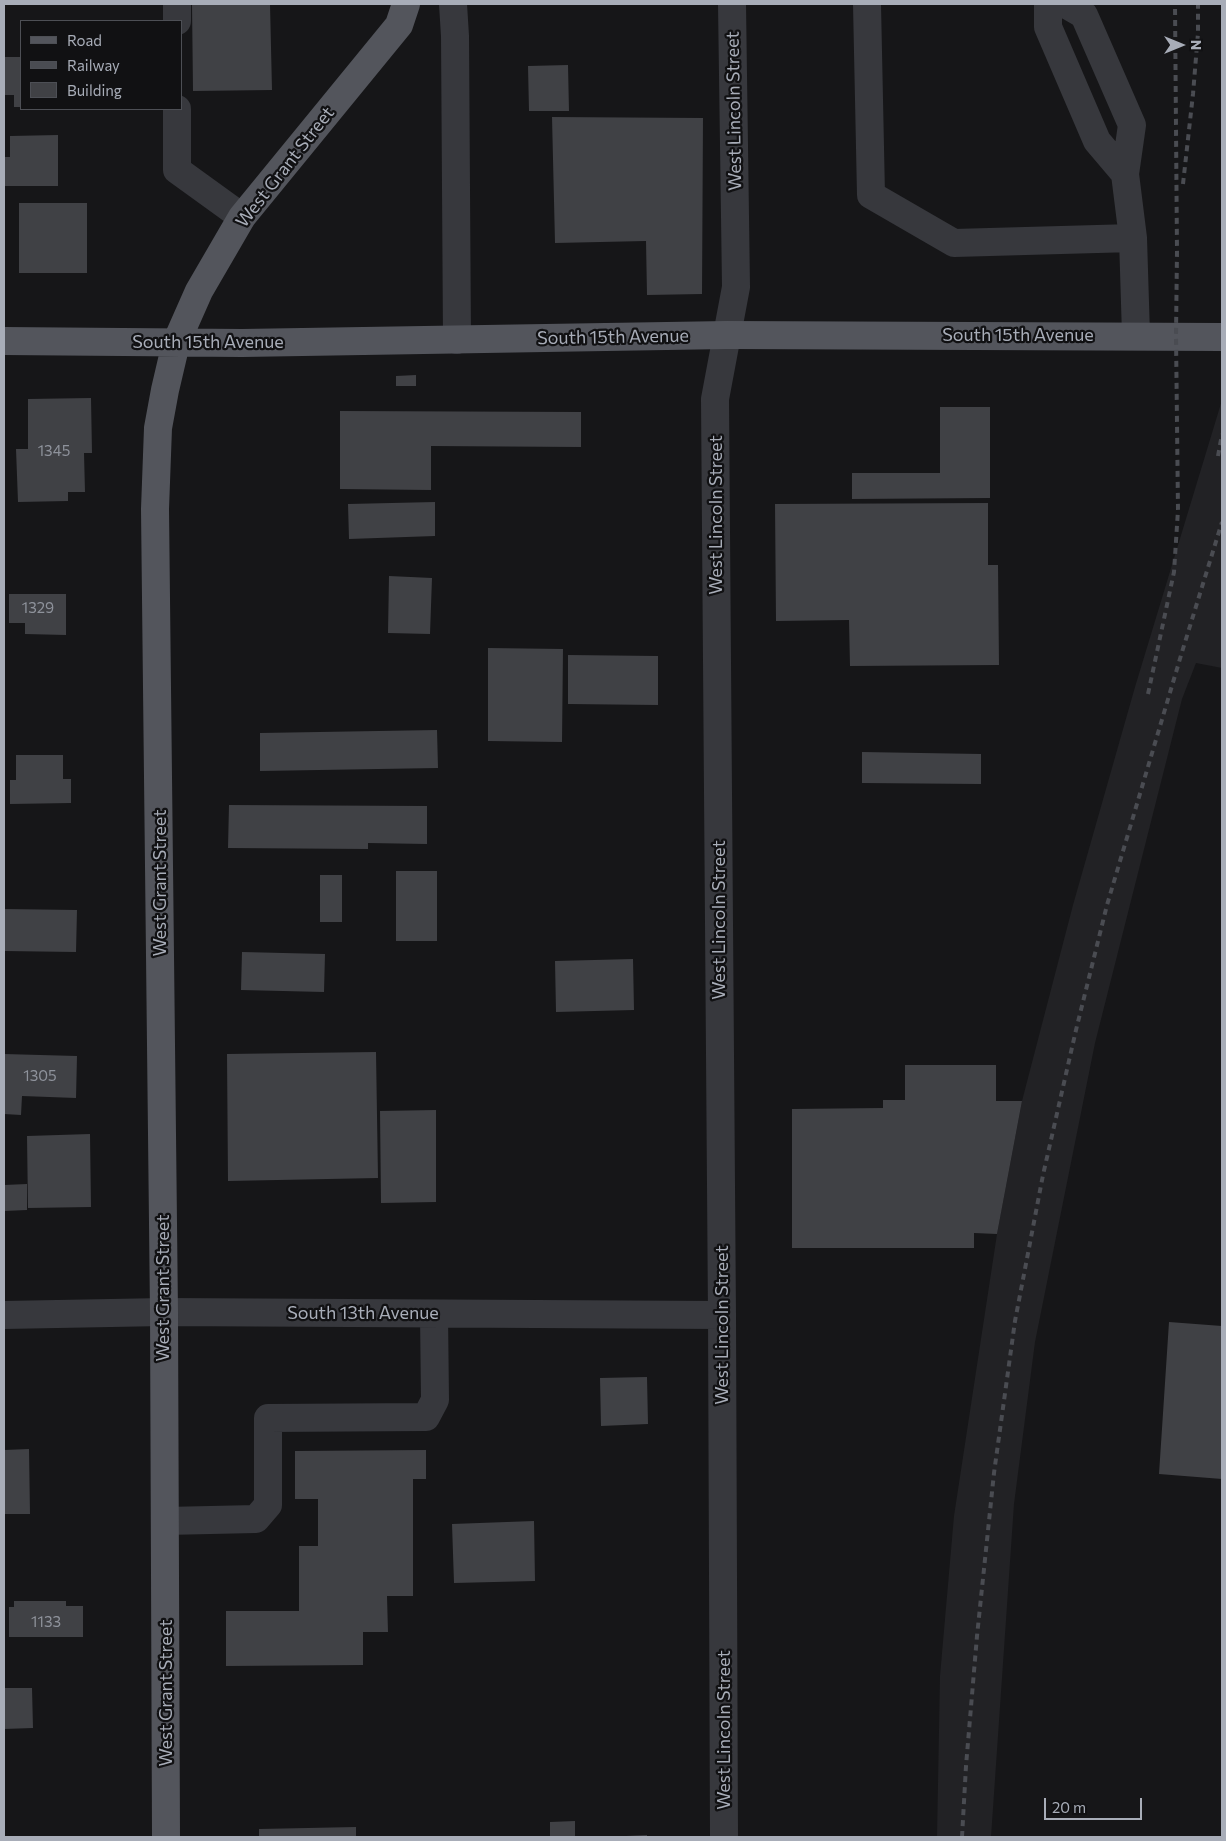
<!DOCTYPE html>
<style>
body{margin:0}
#map{position:relative;width:1226px;height:1841px;overflow:hidden;background:#161618;font-family:Commissioner,sans-serif}
canvas{display:block}
.frame{position:absolute;inset:0;border:5px solid #a8adb8;pointer-events:none}
.legend{position:absolute;left:20px;top:20px;width:162px;height:90px;box-sizing:border-box;background:#111113;border:1px solid #4d4f55;margin:0;padding:6px 9px;list-style:none;font-size:15px;color:#a8adb8}
.legend li{display:flex;align-items:center;gap:10px;height:25px}
.legend b{width:25px;border:1px solid #4d4f55}
.north{position:absolute;left:1156px;top:20px;width:50px;height:50px;-webkit-text-stroke:4px #111113;paint-order:stroke;rotate:90deg;font-size:14px;font-weight:700;line-height:20px;text-align:center;color:#a8adb8}
.north::after{content:'';display:block;margin:auto;width:18px;height:22px;background:#a8adb8;clip-path:polygon(50% 0,100% 100%,50% 72%,0 100%)}
.scale{position:absolute;left:1044px;top:1798px;width:98px;height:22px;box-sizing:border-box;border:2px solid #a8adb8;border-top:0;padding-left:6px;font-size:15px;line-height:18px;white-space:nowrap;color:#a8adb8;-webkit-text-stroke:4px #111113;paint-order:stroke}
</style>
<div id="map">
<canvas width="1226" height="1841"></canvas>
<div class="frame"></div>
<ul class="legend">
<li><b style="height:6px;background:#53555c"></b>Road</li>
<li><b style="height:6px;background:#4a4c52"></b>Railway</li>
<li><b style="height:14px;background:#404145"></b>Building</li>
</ul>
<div class="north">N</div>
<div class="scale">20 m</div>
</div>
<script>
const ctx = document.querySelector('canvas').getContext('2d');
ctx.lineJoin = 'round';
function paint(path, color) { ctx.fillStyle = color; ctx.fill(path, 'evenodd'); }
const poly = rows => new Path2D(rows.map(r => 'M' + r).join(''));
function stroke(path, color, width, dash) { ctx.strokeStyle = color; ctx.lineWidth = width; ctx.lineCap = dash ? 'butt' : 'round'; ctx.setLineDash(dash || []); ctx.stroke(path); }
function label(font, color, halo, rows, align = 'center') {
  ctx.font = font + ' Commissioner,sans-serif'; ctx.lineWidth = 4.5; ctx.setLineDash([]); ctx.textBaseline = 'middle'; ctx.strokeStyle = halo; ctx.fillStyle = color; for (const [text, x, y, turn = 0] of rows) {
    ctx.save(); ctx.translate(x, y); ctx.rotate((+turn || 0) * Math.PI / 180); ctx.textAlign = isNaN(turn) ? turn : align; if (halo) ctx.strokeText(text, 0, 0); ctx.fillText(text, 0, 0); ctx.restore();
  }
}
const built = poly([
 [1222,400,1222,668,1196,663,1182,699,1095,1043,1035,1342,1014,1504,991,1837,937,1837,940,1676,954,1516,997,1234,1022,1101,1073,905,1135,687]
]);
const building = poly([
 [192,4,270,4,272,90,193,91],
 [4,57,21,57,21,107,14,107,14,95,4,95],
 [568,65,569,111,529,111,528,66],
 [552,117,703,118,702,294,647,295,646,241,555,243],
 [58,135,58,186,4,186,4,157,10,157,10,136],
 [19,203,87,203,87,273,19,273],
 [416,375,416,386,396,386,396,376],
 [91,398,92,453,84,453,85,492,68,492,68,501,18,502,16,449,28,449,28,399],
 [940,407,990,407,990,498,852,499,852,473,940,473],
 [340,411,581,412,581,447,431,446,431,490,340,489],
 [435,502,435,536,349,539,348,504],
 [988,503,988,565,998,565,999,665,850,666,849,620,776,621,775,504],
 [389,576,432,578,430,634,388,633],
 [9,594,66,594,66,635,25,634,25,623,9,623],
 [488,648,563,649,562,742,488,741],
 [568,655,658,656,658,705,568,704],
 [437,730,438,768,260,771,260,733],
 [862,752,981,754,981,784,862,783],
 [16,755,63,755,63,779,71,779,71,803,10,804,10,780,16,780],
 [229,805,427,806,427,844,368,843,368,849,228,848],
 [396,871,437,871,437,941,396,941],
 [320,875,342,875,342,922,320,922],
 [4,909,77,910,76,952,4,951],
 [242,952,325,954,324,992,241,990],
 [633,959,634,1010,556,1012,555,961],
 [376,1052,378,1178,228,1181,227,1054],
 [4,1054,77,1056,76,1098,22,1096,21,1115,4,1114],
 [905,1065,996,1065,996,1101,1022,1101,997,1234,974,1233,974,1248,792,1248,792,1109,883,1108,883,1100,905,1100],
 [436,1110,436,1202,381,1203,380,1111],
 [90,1134,91,1207,28,1208,27,1136],
 [27,1184,27,1210,4,1211,4,1185],
 [1169,1322,1222,1326,1222,1479,1159,1474],
 [647,1377,648,1424,601,1426,600,1378],
 [29,1449,30,1514,4,1514,4,1450],
 [426,1450,426,1479,413,1479,413,1596,387,1596,388,1632,363,1632,363,1665,226,1666,226,1611,299,1611,299,1546,318,1546,318,1499,295,1499,295,1451],
 [534,1521,535,1581,454,1583,452,1524],
 [14,1601,66,1601,66,1606,83,1606,83,1637,9,1637,9,1607,14,1607],
 [4,1688,32,1688,33,1728,4,1729],
 [575,1821,575,1837,550,1837,550,1822],
 [356,1827,356,1837,259,1837,259,1829],
 [647,1835,647,1837,626,1837,626,1836]
]);
const minor = poly([
 [177,4,177,21],
 [453,4,455,36,457,340],
 [867,4,871,195,954,243,1133,238,1136,335],
 [1048,4,1048,27,1097,141,1125,174],
 [1065,4,1084,15,1132,125,1125,174,1133,238],
 [177,109,177,170,242,217],
 [4,1315,164,1312,722,1315],
 [165,1521,256,1519,268,1505,268,1418,426,1417,435,1400,434,1314],
 [724,1837,722,1315,715,399,736,287,732,4]
]);
const major = poly([
 [4,341,242,343,727,335,1222,337],
 [166,1837,164,1312,155,509,158,428,165,390,176,343,199,291,242,217,399,25,406,4]
]);
const rail = poly([
 [1183,184,1193,94,1198,33,1198,4],
 [1218,456,1222,434],
 [1148,694,1174,572,1178,510,1176,335,1177,251,1175,4],
 [962,1837,966,1766,977,1636,994,1473,1015,1321,1043,1175,1076,1030,1107,905,1182,652,1222,522]
]);
const numberNames = [
 ["1345",54,451],
 ["1329",38,608],
 ["1305",40,1076],
 ["1133",46,1622]
];
const streetNames = [
 ["West Lincoln Street",734,111,-91],
 ["West Grant Street",285,167,-52],
 ["South 15th Avenue",1018,335],
 ["South 15th Avenue",613,337,-1],
 ["South 15th Avenue",208,342],
 ["West Lincoln Street",716,515,-90],
 ["West Grant Street",160,883,-90],
 ["West Lincoln Street",719,920,-90],
 ["West Grant Street",163,1288,-90],
 ["South 13th Avenue",363,1313],
 ["West Lincoln Street",722,1325,-90],
 ["West Grant Street",166,1693,-90],
 ["West Lincoln Street",724,1730,-90]
];
paint(built, '#222225');
paint(building, '#404145');
stroke(minor, '#37383d', 28);
stroke(major, '#53555c', 28);
stroke(rail, '#4a4c52', 4, [6, 5]);
label('15px', '#8e929b', null, numberNames);
label('18px', '#a8adb8', '#111113', streetNames);
</script>
